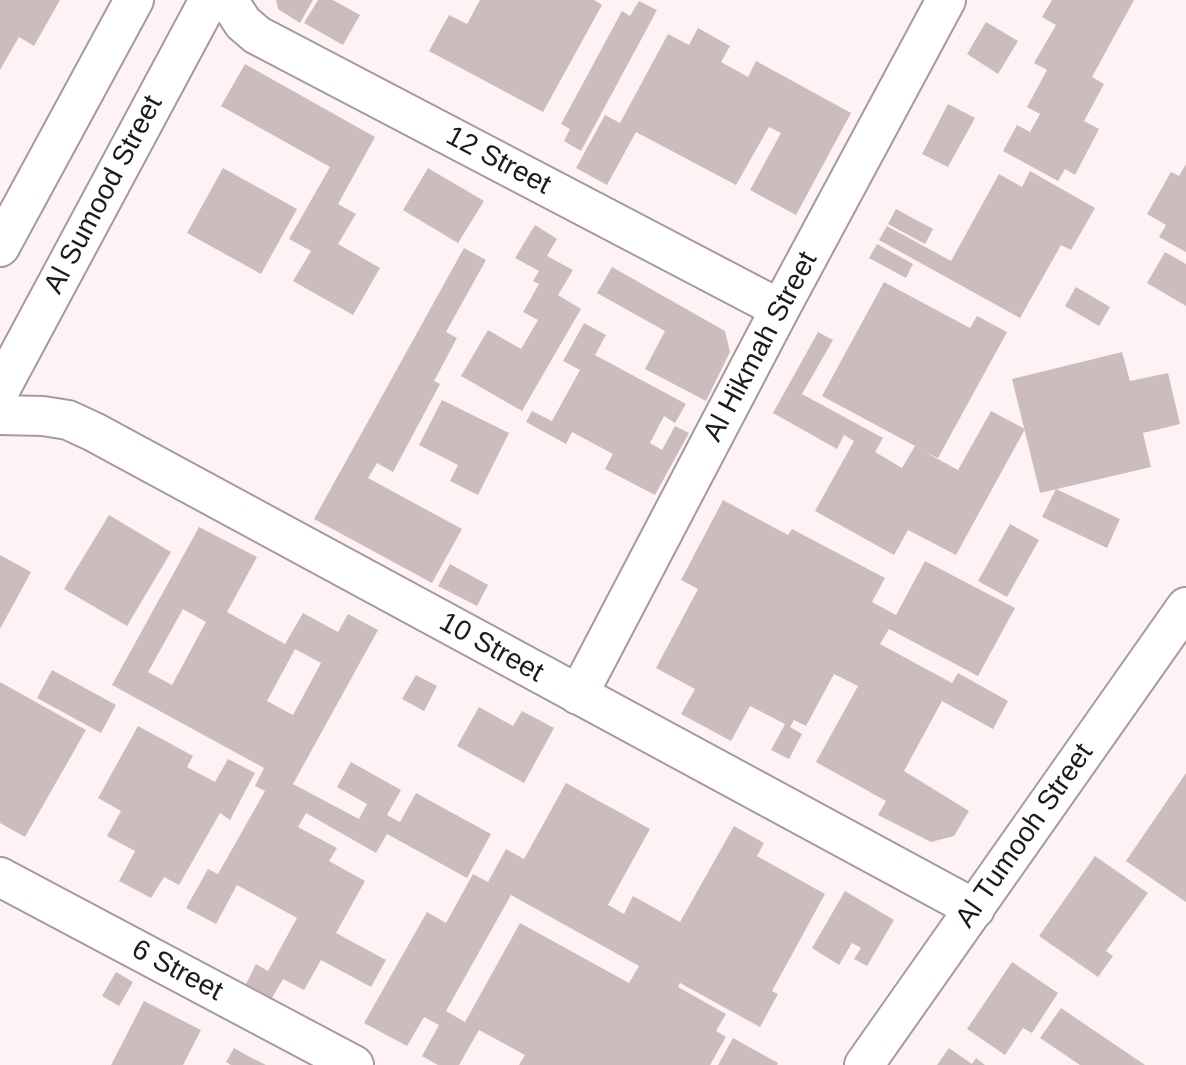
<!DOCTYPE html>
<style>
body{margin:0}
canvas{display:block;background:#fdf3f4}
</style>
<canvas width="1186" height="1065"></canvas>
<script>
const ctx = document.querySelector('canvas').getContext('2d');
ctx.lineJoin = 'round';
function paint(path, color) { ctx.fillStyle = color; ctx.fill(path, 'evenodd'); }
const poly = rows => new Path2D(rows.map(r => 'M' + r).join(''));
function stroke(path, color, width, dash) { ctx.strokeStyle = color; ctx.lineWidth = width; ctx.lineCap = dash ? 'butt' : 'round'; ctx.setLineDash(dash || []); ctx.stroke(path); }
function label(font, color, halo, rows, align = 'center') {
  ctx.font = font + ' Helvetica,sans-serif'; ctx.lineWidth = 8; ctx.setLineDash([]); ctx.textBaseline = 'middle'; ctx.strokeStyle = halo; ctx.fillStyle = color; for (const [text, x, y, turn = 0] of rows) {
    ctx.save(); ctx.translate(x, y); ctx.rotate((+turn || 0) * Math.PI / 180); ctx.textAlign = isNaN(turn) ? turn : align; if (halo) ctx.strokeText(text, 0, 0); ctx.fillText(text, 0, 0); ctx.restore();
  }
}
const building = poly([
 [0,0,60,0,34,46,19,37,0,70],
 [276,0,313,0,300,23,278,9],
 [318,0,333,0,360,15,343,45,304,23],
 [480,0,594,0,602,5,543,112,429,51,449,15,467,24],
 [1052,0,1134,0,1092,77,1104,84,1084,121,1099,129,1075,175,1065,169,1058,181,1003,151,1017,125,1030,132,1040,114,1027,107,1047,70,1034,63,1056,25,1042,17],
 [639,1,657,10,581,151,564,141,570,129,561,124,622,11,630,16],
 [986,22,1018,41,998,74,967,54],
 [698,28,730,46,721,62,748,77,756,61,851,113,796,215,750,190,781,133,769,127,736,185,636,132,607,185,576,168,605,115,620,123,668,34,689,45],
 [245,64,375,137,338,204,356,214,338,244,380,268,353,315,293,281,311,251,289,239,330,167,221,106],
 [948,104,975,118,948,167,922,154],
 [1186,164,1186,252,1159,237,1166,225,1147,214,1171,172,1179,176],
 [223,168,297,209,261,274,187,233],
 [428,168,484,201,458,243,403,210],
 [1030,171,1095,208,1071,250,1061,245,1020,318,879,240,887,226,951,261,999,174,1022,187],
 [896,209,933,229,925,244,888,224],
 [535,225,557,239,547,256,573,270,558,295,581,309,522,411,461,376,488,330,521,349,538,320,523,312,539,284,533,281,539,271,515,258],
 [877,244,913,264,906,278,869,258],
 [464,248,486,260,446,332,457,338,434,381,440,384,393,472,377,463,368,478,462,529,432,583,314,519],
 [1165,252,1186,264,1186,306,1147,283],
 [612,267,725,331,730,352,706,401,645,369,665,331,597,293],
 [884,282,970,328,977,316,1007,332,938,458,925,452,958,470,991,411,1025,429,956,555,908,530,894,555,815,511,854,441,844,435,837,449,773,413,818,332,833,340,802,394,883,438,875,452,902,468,915,446,822,396],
 [1076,287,1110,307,1099,326,1065,306],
 [584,323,606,335,595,355,686,404,675,423,664,416,650,443,662,450,675,426,689,433,655,495,605,469,613,454,572,432,566,444,526,422,532,411,552,421,580,370,563,361],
 [1122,352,1130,381,1168,373,1180,424,1143,433,1151,467,1040,493,1012,379],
 [442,400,509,433,478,495,450,481,458,465,419,445],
 [1056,489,1120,519,1107,548,1042,517],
 [723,500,788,535,792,529,885,578,872,602,896,615,925,561,1015,608,978,676,889,629,880,644,952,683,958,673,1008,701,993,729,942,701,904,771,969,811,954,836,931,842,878,815,886,801,816,762,858,686,834,674,806,726,794,720,790,727,802,734,789,759,771,750,785,724,750,706,731,741,681,714,695,689,656,668,698,589,681,580],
 [109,515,171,552,127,626,64,589],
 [1010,524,1039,540,1007,597,978,581],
 [199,527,257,557,227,612,285,644,303,613,338,632,348,614,378,630,293,784,359,819,367,804,337,787,351,762,401,790,387,815,400,822,416,793,491,834,467,878,387,834,376,853,306,813,298,827,337,848,329,861,365,881,336,933,386,960,371,987,321,960,304,990,283,979,272,998,246,984,256,964,268,971,297,918,237,885,216,924,186,908,208,869,218,874,265,791,255,786,264,768,112,685],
 [183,609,206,622,172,685,148,672],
 [295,649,321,663,293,715,267,701],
 [0,555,31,572,0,629],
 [450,564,488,585,477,606,438,586],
 [52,670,116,705,101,733,37,698],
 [416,675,437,686,424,711,402,699],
 [0,682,86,730,25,837,0,823],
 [479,707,513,726,522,711,554,728,524,783,457,746],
 [138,726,193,756,187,767,215,782,228,759,255,773,230,820,220,813,179,885,164,877,151,898,119,881,135,851,107,836,121,811,98,798],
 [1186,773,1186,902,1126,861],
 [566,783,650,829,608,905,624,914,633,896,680,922,734,826,764,843,757,856,825,894,772,991,778,994,760,1027,680,983,678,987,726,1014,716,1031,726,1037,710,1065,519,1065,525,1055,479,1030,459,1065,438,1065,422,1056,439,1025,424,1017,407,1046,364,1023,427,912,446,923,473,874,488,882,506,849,524,859],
 [511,895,639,966,629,983,520,923,465,1022,446,1011],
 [1095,856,1148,893,1106,951,1113,956,1098,977,1039,936],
 [845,891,894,920,867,966,854,959,861,948,852,943,839,965,812,948],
 [1012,962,1058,993,1032,1033,1023,1028,1005,1055,967,1029],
 [116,972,133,982,119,1006,102,996],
 [144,1001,201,1030,183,1065,111,1065],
 [1061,1008,1145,1065,1080,1065,1040,1038],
 [733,1038,778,1063,777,1065,718,1065],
 [234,1048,248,1056,266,1065,231,1065,226,1062],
 [949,1048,972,1064,976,1058,985,1065,937,1065]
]);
const minor = poly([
 [228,0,243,23,257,35,780,309],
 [0,247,134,0],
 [0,390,209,0],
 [0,415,43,416,68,420,94,432,975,909],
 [578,695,780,309,946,0],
 [0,877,354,1065],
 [864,1065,1186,607]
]);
const streetNames = [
 ["12 Street",498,161,28],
 ["Al Sumood Street",104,195,-62],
 ["Al Hikmah Street",761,347,-62],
 ["10 Street",491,648,29],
 ["Al Tumooh Street",1025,836,-55],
 ["6 Street",177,971,28]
];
paint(building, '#ccbcbe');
stroke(minor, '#a8999a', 42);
stroke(minor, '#fff', 38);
label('28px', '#1f191a', '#fff', streetNames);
</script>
